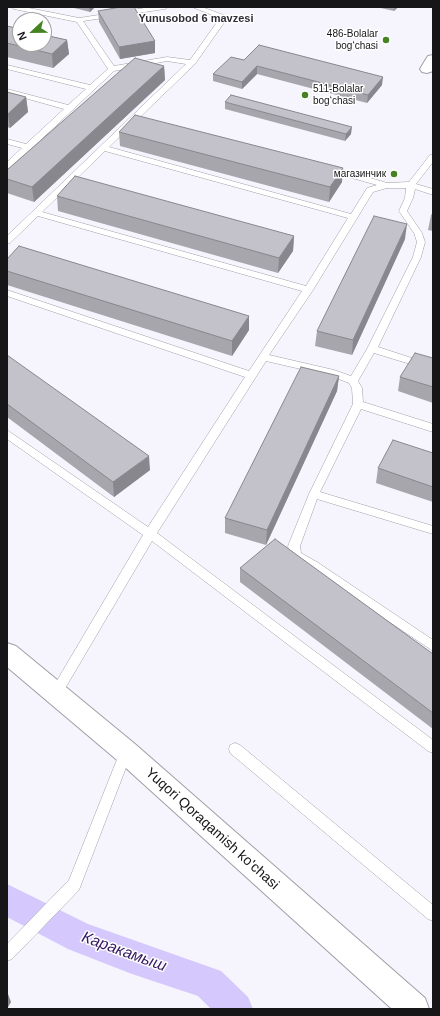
<!DOCTYPE html>
<meta charset="utf-8">
<style>
body{margin:0}
#map{position:relative;width:440px;height:1016px;overflow:hidden;background:#f6f4fd;font-family:Helvetica,sans-serif}
canvas{display:block}
.frame{position:absolute;inset:0;border:8px solid #161518;pointer-events:none}
.north{position:absolute;left:12px;top:12px;width:40px;height:40px;box-sizing:border-box;background:#fff;border:1px solid #a2a1a3;border-radius:50%;rotate:248deg;font-size:11px;font-weight:700;line-height:16px;text-align:center;color:#161518}
.north::after{content:'';display:block;margin:auto;width:14px;height:18px;background:#458322;clip-path:polygon(50% 0,100% 100%,50% 72%,0 100%)}
</style>
<div id="map">
<canvas width="440" height="1016"></canvas>
<div class="frame"></div>
<div class="north">N</div>
</div>
<script>
const ctx = document.querySelector('canvas').getContext('2d');
ctx.lineJoin = 'round';
const poly = rows => new Path2D(rows.map(r => 'M' + r).join(''));
function paint(path, color) { ctx.fillStyle = color; ctx.fill(path, 'evenodd'); }
function stroke(path, color, width, dash) { ctx.strokeStyle = color; ctx.lineWidth = width; ctx.lineCap = dash ? 'butt' : 'round'; ctx.setLineDash(dash || []); ctx.stroke(path); }
function label(font, color, halo, rows, align = 'center') {
  ctx.font = font + ' Helvetica,sans-serif'; ctx.lineWidth = 3; ctx.setLineDash([]); ctx.textBaseline = 'middle'; ctx.strokeStyle = halo; ctx.fillStyle = color; for (const [text, x, y, turn = 0] of rows) {
    ctx.save(); ctx.translate(x, y); ctx.rotate((+turn || 0) * Math.PI / 180); ctx.textAlign = isNaN(turn) ? turn : align; if (halo) ctx.strokeText(text, 0, 0); ctx.fillText(text, 0, 0); ctx.restore();
  }
}
const canal = poly([
 [7,884,88,924,221,971,248,997,253,1009,211,1009,198,996,132,974,68,949,7,917,7,884]
]);
const service = poly([
 [11,7,24,7,79,18,151,7,168,7,165,9,83,21,114,66,167,57,190,60,220,18,192,7,202,7,226,16,228,17,195,64,109,147,351,214,367,188,377,185,327,171,326,169,327,167,333,167,387,183,409,182,430,155,433,155,433,162,416,184,433,189,433,195,415,189,413,198,407,211,422,233,425,242,421,257,378,347,433,365,433,371,374,353,358,381,362,388,363,402,433,424,433,432,361,409,320,492,433,526,433,534,317,499,300,546,301,553,317,562,433,640,433,651,309,568,292,559,290,556,288,546,309,494,353,404,352,388,349,383,331,376,266,361,157,533,433,740,433,753,428,751,152,541,60,697,56,698,52,697,50,693,52,689,143,535,7,439,7,430,148,527,245,377,7,296,7,290,249,371,302,291,38,216,10,243,7,244,7,236,186,64,167,61,114,71,31,149,10,168,7,168,7,162,22,148,7,144,7,139,26,144,64,109,7,93,7,89,68,105,86,89,7,69,7,65,90,85,108,69,77,22,14,9,11,7],
 [105,151,348,218,306,286,42,212,105,151],
 [387,188,406,188,405,198,399,211,414,233,417,242,413,257,367,349,351,376,334,370,269,355,313,290,373,192,387,188],
 [235,743,240,745,433,905,433,921,428,919,230,753,229,749,230,745,235,743],
 [126,746,131,748,132,752,79,890,12,959,7,961,7,944,69,880,120,752,121,748,126,746]
]);
const minor = poly([
 [433,55,433,71,427,73,422,72,420,69,426,59,428,56,433,55],
 [7,643,16,646,135,744,425,998,429,1009,392,1009,117,760,7,667,7,643]
]);
const wall = poly([
 [70,7,95,7,90,12],
 [376,7,398,7,394,11],
 [98,11,155,41,155,53,120,59,99,22],
 [7,26,67,40,69,54,53,68,7,57],
 [244,60,382,85,367,103,257,74,242,89,213,81,213,74],
 [164,66,165,80,34,202,7,193,7,170],
 [7,92,26,97,28,112,10,128,7,127],
 [225,102,351,134,345,141,225,109],
 [119,132,342,182,329,202,120,146],
 [57,196,294,236,293,251,278,273,58,211],
 [433,212,433,231,428,230,431,215],
 [405,239,352,355,315,346,317,331],
 [7,259,249,330,232,356,7,285],
 [7,355,150,470,114,497,7,417],
 [433,358,433,403,398,391,400,377],
 [339,376,337,391,266,545,225,533,225,518],
 [433,453,433,502,376,483,378,468],
 [240,568,433,654,433,729,240,582]
]);
const shadedWall = poly([
 [89,7,95,7,90,12],
 [395,7,398,7,394,11],
 [67,40,69,54,53,68,52,54],
 [155,41,155,53,120,59,119,47],
 [164,66,165,80,34,202,32,187],
 [257,66,257,74,242,89,242,82],
 [383,77,382,85,367,103,368,95],
 [26,97,28,112,10,128,8,114],
 [352,127,351,134,345,141,346,134],
 [343,168,342,182,329,202,330,187],
 [407,224,405,239,352,355,353,340],
 [294,236,293,251,278,273,279,258],
 [249,316,249,330,232,356,232,341],
 [339,376,337,391,266,545,267,530],
 [149,456,150,470,114,497,113,482],
 [8,994,11,1002,7,1009,7,996]
]);
const building = poly([
 [121,7,134,7,155,41,119,47,98,11,121,7],
 [7,26,20,29,20,44,44,44,44,35,67,40,52,54,7,43,7,26],
 [259,45,383,77,368,95,257,66,242,82,213,74,231,57,244,60,259,45],
 [135,58,164,66,32,187,7,179,7,170,135,58],
 [7,92,26,97,8,114,7,114,7,92],
 [231,95,352,127,346,134,225,102,231,95],
 [135,115,343,168,330,187,119,132,135,115],
 [75,176,294,236,279,258,57,196,75,176],
 [374,216,407,224,353,340,317,331,374,216],
 [19,246,249,316,232,341,7,271,7,259,19,246],
 [415,353,433,358,433,387,400,377,415,353],
 [7,355,149,456,113,482,7,404,7,355],
 [301,367,339,376,267,530,225,518,301,367],
 [393,440,433,453,433,487,378,468,393,440],
 [275,539,433,654,433,713,240,568,275,539]
]);
const markers = [
 [386,40,4,"#458322"],
 [305,95,4,"#458322"],
 [394,174,4,"#458322"]
];
const farPoinames = [
 ["486-Bolalar",378,34],
 ["bogʻchasi",378,46],
 ["511-Bolalar",313,89,"left"],
 ["bogʻchasi",313,101,"left"],
 ["магазинчик",386,174]
];
const farNeighbourhoodnames = [
 ["Yunusobod 6 mavzesi",196,19]
];
const nearStreetnames = [
 ["Yuqori Qoraqamish ko'chasi",212,829,42]
];
const nearWaternames = [
 ["Каракамыш",124,952,20]
];
paint(canal, '#d4c8fd');
stroke(service, '#a09ea6', 1);
stroke(minor, '#a09ea6', 2);
paint(service, '#fff');
paint(minor, '#fff');
paint(wall, '#a8a6ad');
paint(shadedWall, '#88878d');
paint(building, '#c3c1c9');
stroke(building, '#88878d', 1);
for (const [x, y, r, color] of markers) { const dot = new Path2D(); dot.arc(x, y, r, 0, 2 * Math.PI); ctx.fillStyle = color; ctx.fill(dot); stroke(dot, '#fff', 1.5); }
label('10px', '#161518', '#fff', farPoinames, 'right');
label('bold 11px', '#2f2e35', '#fff', farNeighbourhoodnames);
label('14px', '#161518', '#fff', nearStreetnames);
label('italic 16px', '#341862', '#fff', nearWaternames);
</script>
